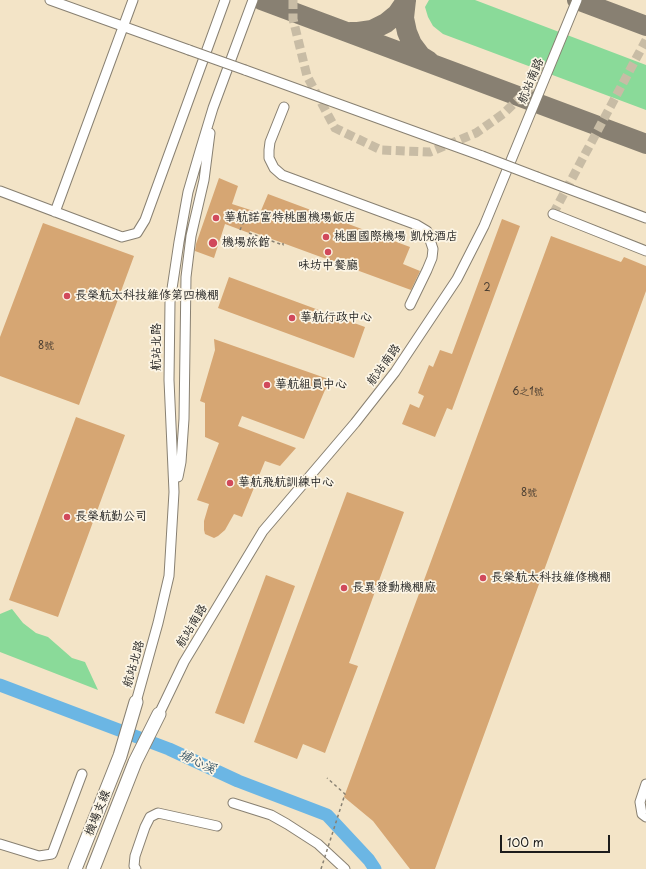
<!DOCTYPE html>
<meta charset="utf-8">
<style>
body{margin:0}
#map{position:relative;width:646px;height:869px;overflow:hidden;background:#f3e4c7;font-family:"Playpen Sans",sans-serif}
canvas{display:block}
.scale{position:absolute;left:500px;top:835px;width:110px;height:18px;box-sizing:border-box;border:2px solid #1c1c1c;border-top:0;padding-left:5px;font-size:12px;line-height:14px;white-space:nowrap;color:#1c1c1c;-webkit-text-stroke:3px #fcf5e5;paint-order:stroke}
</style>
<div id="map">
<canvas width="646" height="869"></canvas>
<div class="scale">100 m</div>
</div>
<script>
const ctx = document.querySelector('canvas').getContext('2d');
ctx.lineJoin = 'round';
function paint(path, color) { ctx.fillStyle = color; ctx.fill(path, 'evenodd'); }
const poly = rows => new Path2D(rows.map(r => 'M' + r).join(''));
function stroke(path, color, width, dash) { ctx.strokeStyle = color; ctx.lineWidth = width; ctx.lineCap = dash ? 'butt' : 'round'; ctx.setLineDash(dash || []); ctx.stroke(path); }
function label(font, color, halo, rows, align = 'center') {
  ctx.font = font + ' "Playpen Sans","LXGW WenKai TC",sans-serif'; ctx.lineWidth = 3.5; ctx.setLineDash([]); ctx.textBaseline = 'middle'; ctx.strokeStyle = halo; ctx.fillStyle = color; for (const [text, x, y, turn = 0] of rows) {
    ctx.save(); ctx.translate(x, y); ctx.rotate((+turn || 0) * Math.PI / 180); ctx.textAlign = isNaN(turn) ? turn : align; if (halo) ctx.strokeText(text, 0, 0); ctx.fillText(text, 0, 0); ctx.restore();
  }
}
const green = poly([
 [429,0,475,0,646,65,646,110,443,34,433,26,428,17,425,7],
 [12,609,23,623,36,633,48,637,72,658,85,662,98,690,0,652,0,614]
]);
const river = poly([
 [0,685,169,749,238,781,327,815,369,860,375,869]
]);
const taxiway = poly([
 [261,0,646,144],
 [406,0,404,18,407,32,412,44,421,56,429,61],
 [577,0,646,26],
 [350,32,358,32,372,30,386,23,397,14,406,1]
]);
const building = poly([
 [219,178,238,186,232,204,260,213,268,194,410,247,403,264,420,271,411,290,250,231,249,233,225,224,214,258,195,251,196,244],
 [502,219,520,226,452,410,447,408,435,437,402,424,410,404,419,408,424,396,418,393,429,365,433,367,440,350,452,354],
 [43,223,134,256,79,405,0,376,0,337],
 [551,236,621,262,624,257,646,266,646,291,435,869,410,869,373,821,344,797],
 [229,277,365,327,354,358,218,308],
 [214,339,334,381,325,390,304,439,242,416,238,426,296,448,280,466,265,461,242,517,234,514,225,530,218,536,214,538,205,534,204,530,204,521,209,504,197,500,219,443,205,437,205,403,200,401,215,350],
 [76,417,125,435,58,617,9,600],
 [347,492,404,512,349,663,358,666,325,753,303,744,297,759,254,742],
 [266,575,295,586,244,724,215,713]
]);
const minorTunnel = poly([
 [293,0,293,19,307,76,335,128,381,150,430,152,476,133,503,114,533,85,549,65],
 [553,214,646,40]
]);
const path = poly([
 [240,230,244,221],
 [249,233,283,245,283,243]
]);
const minor = poly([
 [50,0,189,50],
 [245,70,482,156],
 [284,107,270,142,269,150,269,158,274,168,282,175,417,225,427,231,433,249,432,258,427,270,410,305],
 [537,177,646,218],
 [0,191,122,237,137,233,145,220,225,0],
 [55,212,133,0],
 [553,214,646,251],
 [178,477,181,462,184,419,186,277,191,236,204,180,210,133],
 [136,702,158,623,169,576,174,492,169,380,170,302,179,242,188,192,200,151,213,108,253,0],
 [159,714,184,662,263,531,355,423,395,372,457,279,484,226,577,0],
 [646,784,640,802,642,814,646,817],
 [233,803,271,815,287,824,318,844,345,869],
 [0,844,39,856,52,854,82,774],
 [136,869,134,866,135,856,145,827,150,817,158,813,217,826]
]);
const highway = poly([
 [75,869,120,756,136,702],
 [93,869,135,762,159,714]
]);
const pathBridge = poly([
 [321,869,345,794,327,778]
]);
const minorBridge = poly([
 [189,50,245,70],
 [482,156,537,177]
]);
const markers = [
 [216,218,4,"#d1495b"],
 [326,237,4,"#d1495b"],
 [213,243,5,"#d1495b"],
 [328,252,4,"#d1495b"],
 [67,296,4,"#d1495b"],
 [292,318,4,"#d1495b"],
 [267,385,4,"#d1495b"],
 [230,483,4,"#d1495b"],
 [67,517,4,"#d1495b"],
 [483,578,4,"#d1495b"],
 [344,588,4,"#d1495b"]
];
const numberNames = [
 ["2",487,288],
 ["8號",46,346],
 ["6之1號",528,392],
 ["8號",529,493]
];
const streetNames = [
 ["航站南路",531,81,-67],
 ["航站北路",157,347,-90],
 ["航站南路",384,365,-54],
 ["航站南路",192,626,-59],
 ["航站北路",134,664,-74],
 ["機場支線",98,813,-68]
];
const poiNames = [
 ["華航諾富特桃園機場飯店",224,218],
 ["桃園國際機場 凱悅酒店",334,237],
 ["機場旅館",222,243],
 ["味坊中餐廳",328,266,"center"],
 ["長榮航太科技維修第四機棚",75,296],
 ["華航行政中心",300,318],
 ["華航組員中心",275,385],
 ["華航飛航訓練中心",238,483],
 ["長榮航勤公司",75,517],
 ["長榮航太科技維修機棚",491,578],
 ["長異發動機棚廠",352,588]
];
const waterNames = [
 ["埔心溪",197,762,25]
];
paint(green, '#8ada99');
stroke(river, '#6bb6e4', 13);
stroke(taxiway, '#888072', 20);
paint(building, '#d6a673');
stroke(minorTunnel, '#c8bca5', 9, [9, 4.5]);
stroke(minor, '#888072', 11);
stroke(highway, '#888072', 15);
stroke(path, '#888072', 1.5, [3, 3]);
stroke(minor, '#fff', 9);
stroke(highway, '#fff', 13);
stroke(minorBridge, '#888072', 11, []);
stroke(pathBridge, '#888072', 1.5, [3, 3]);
stroke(minorBridge, '#fff', 9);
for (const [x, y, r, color] of markers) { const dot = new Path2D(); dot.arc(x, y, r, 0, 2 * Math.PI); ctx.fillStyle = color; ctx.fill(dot); stroke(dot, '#fcf5e5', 1.5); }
label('10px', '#4a3e32', null, numberNames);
label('12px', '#1c1c1c', '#fcf5e5', streetNames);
label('12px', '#1c1c1c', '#fcf5e5', poiNames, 'left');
label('italic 13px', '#3c5a6c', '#fcf5e5', waterNames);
</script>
